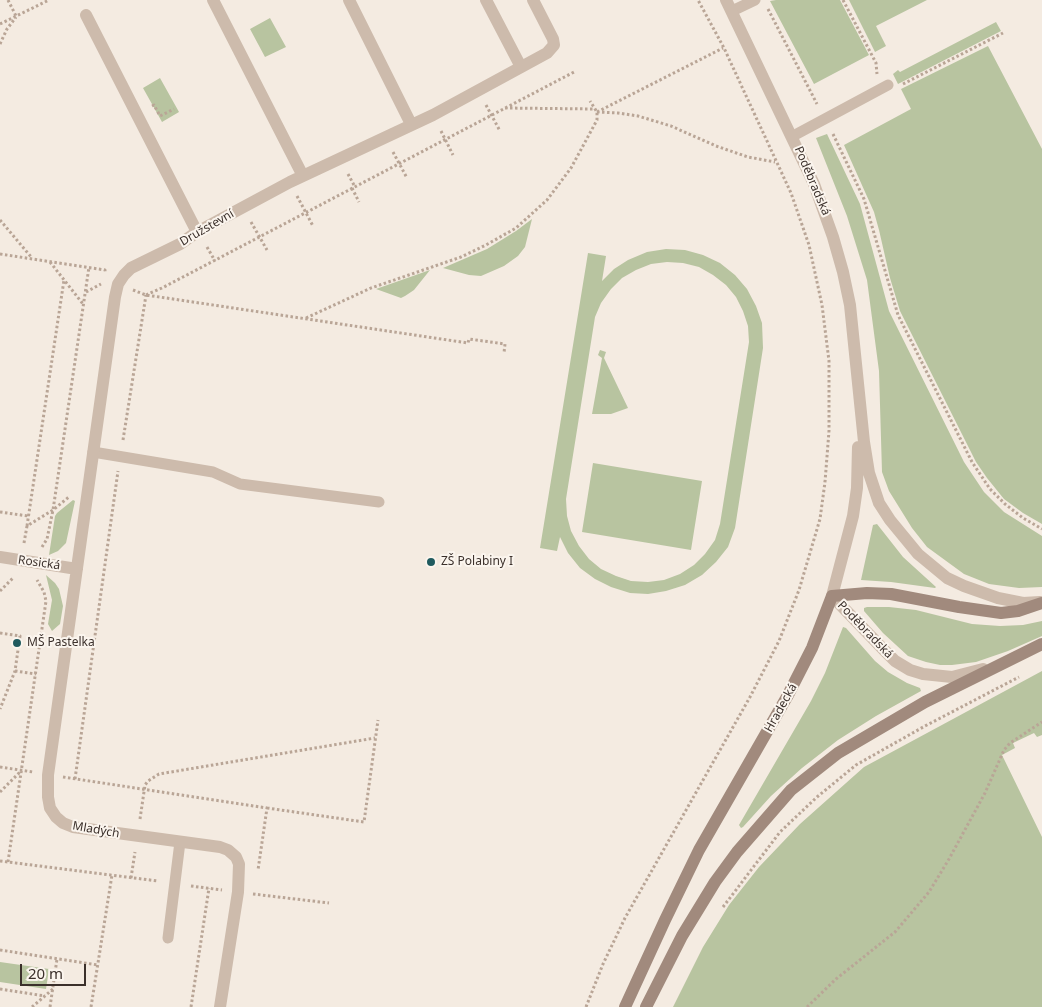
<!DOCTYPE html>
<meta charset="utf-8">
<style>
body{margin:0}
#map{position:relative;width:1042px;height:1007px;overflow:hidden;background:#f4ebe1;font-family:"Noto Sans",sans-serif}
canvas{display:block}
.scale{position:absolute;left:20px;top:964px;width:66px;height:22px;box-sizing:border-box;border:2px solid #3b302b;border-top:0;padding-left:6px;font-size:15px;line-height:18px;white-space:nowrap;color:#3b302b;-webkit-text-stroke:4px #fbf5ee;paint-order:stroke}
</style>
<div id="map">
<canvas width="1042" height="1007"></canvas>
<div class="scale">20 m</div>
</div>
<script>
const ctx = document.querySelector('canvas').getContext('2d');
ctx.lineJoin = 'round';
function paint(path, color) { ctx.fillStyle = color; ctx.fill(path, 'evenodd'); }
const poly = rows => new Path2D(rows.map(r => 'M' + r).join(''));
function stroke(path, color, width, dash) { ctx.strokeStyle = color; ctx.lineWidth = width; ctx.lineCap = dash ? 'butt' : 'round'; ctx.setLineDash(dash || []); ctx.stroke(path); }
function label(font, color, halo, rows, align = 'center') {
  ctx.font = font + ' "Noto Sans",sans-serif'; ctx.lineWidth = 4; ctx.setLineDash([]); ctx.textBaseline = 'middle'; ctx.strokeStyle = halo; ctx.fillStyle = color; for (const [text, x, y, turn = 0] of rows) {
    ctx.save(); ctx.translate(x, y); ctx.rotate((+turn || 0) * Math.PI / 180); ctx.textAlign = isNaN(turn) ? turn : align; if (halo) ctx.strokeText(text, 0, 0); ctx.fillText(text, 0, 0); ctx.restore();
  }
}
const green = poly([
 [776,0,840,0,869,55,814,84,770,1],
 [849,0,927,0,876,26,886,46,875,52],
 [270,18,286,47,265,57,250,29],
 [996,22,1001,31,898,84,893,74,898,70,900,72],
 [988,46,1042,149,1042,524,1023,513,1004,499,987,478,976,462,900,311,890,278,879,230,874,212,844,145,911,109,901,89],
 [160,78,179,112,162,122,143,88],
 [827,134,860,204,889,311,964,462,984,492,1004,512,1042,536,1042,587,1019,588,989,584,964,574,927,547,912,528,889,491,882,472,879,371,867,280,847,216,816,138],
 [532,219,525,247,518,256,504,266,481,276,469,275,443,268,487,249,516,231],
 [666,249,685,250,703,255,720,263,735,275,747,289,756,306,762,323,763,348,735,528,728,547,716,562,702,575,685,585,666,591,648,594,630,593,611,587,595,579,580,568,568,553,560,537,557,551,540,548,588,253,606,256,602,281,614,269,628,260,647,252],
 [667,262,683,263,699,267,713,275,726,285,736,297,743,311,748,326,749,342,720,524,715,540,705,554,694,565,680,574,664,580,648,582,631,581,616,576,601,569,589,559,579,546,571,531,567,516,566,499,595,317,601,303,611,289,622,278,636,270,651,264],
 [430,270,414,290,405,296,401,298,376,289],
 [600,350,606,352,604,358,628,408,611,414,592,414,602,358,598,355],
 [593,463,702,481,691,550,582,532],
 [73,500,75,501,66,543,58,551,49,555,55,516,57,513],
 [877,524,903,557,936,587,935,588,891,582,861,580,873,525],
 [46,575,55,583,59,589,63,606,60,624,52,631,48,624,52,600],
 [867,607,889,607,916,610,972,624,1000,626,1023,625,1042,621,1042,636,1008,651,976,662,952,665,940,665,926,662,908,656,883,633,864,611,864,608],
 [843,627,846,628,875,661,888,672,907,683,920,688,921,691,876,716,838,740,802,768,771,796,743,827,741,828,739,825,811,701,825,673],
 [1042,671,1042,735,1037,737,1034,733,1013,743,1015,748,1002,755,1042,837,1042,1007,673,1007,703,947,729,905,759,867,800,824,864,767],
 [0,962,49,969,46,989,0,982]
]);
const path = poly([
 [8,0,16,16],
 [843,0,876,63,877,74],
 [768,9,817,104],
 [0,24,49,0],
 [0,44,7,29,16,17],
 [903,84,1003,33],
 [486,105,500,131],
 [152,106,154,105,160,116,174,109],
 [505,108,594,109],
 [597,112,618,113,638,116,671,126,716,146,748,157,775,162],
 [597,112,723,48],
 [441,131,453,155],
 [833,134,864,199,898,315,972,462,990,489,1005,504,1023,518,1042,529],
 [393,152,407,178],
 [348,174,355,187],
 [352,188,359,202],
 [297,196,313,226],
 [0,220,32,258],
 [251,222,267,250],
 [207,247,215,261],
 [0,254,105,270,105,273],
 [50,262,83,304],
 [133,290,146,295,468,343,469,339,505,344,504,353],
 [86,292,101,284],
 [146,295,162,288,574,72],
 [306,318,371,288,461,257,486,245,516,228,547,200,571,168,597,120,597,112,590,101],
 [123,440,146,295],
 [0,512,28,516],
 [27,526,64,280],
 [24,543,27,526,53,510,70,496],
 [42,547,47,539,53,510,89,267],
 [0,591,14,577],
 [0,633,20,636,15,671,0,709],
 [15,671,36,674],
 [0,767,33,772],
 [63,777,267,808,258,870],
 [75,779,118,471],
 [0,792,21,771],
 [267,808,364,822,378,720],
 [140,819,145,785,148,781,159,774,375,738],
 [0,861,158,881],
 [8,862,46,601,44,592,37,580],
 [131,878,135,852],
 [191,886,222,890],
 [253,894,329,903],
 [723,907,780,832,817,797,856,765,925,726,1019,677],
 [0,950,98,965],
 [0,989,45,996],
 [32,1007,53,989],
 [50,1007,57,959],
 [91,1007,112,875],
 [191,1007,209,888],
 [586,1007,603,964,625,918,750,697,779,641,799,590,820,519,825,482,829,431,829,361,822,305,809,245,791,193,724,48,698,0],
 [807,1007,836,979,895,932,929,892,949,859,985,793,1004,750,1010,743,1042,722]
]);
const service = poly([
 [732,11,755,0],
 [793,136,888,85],
 [93,452,213,472,240,484,379,502],
 [168,938,180,842]
]);
const minor = poly([
 [213,0,303,176],
 [349,0,411,124],
 [486,0,521,67],
 [86,15,197,232],
 [0,557,77,569],
 [220,1007,238,892,239,864,236,857,228,850,220,847,73,827,63,823,56,817,50,808,48,797,48,775,115,297,118,284,124,275,131,268,180,244,197,232,290,182,433,115,547,53,554,45,553,39,533,0]
]);
const tertiary = poly([
 [726,0,814,184,833,237,843,272,850,305,864,442,869,473,879,503,890,520,918,554,947,578,964,586,998,598,1023,603,1040,602],
 [858,447,857,488,853,516,832,596,884,650,895,661,910,670,923,674,952,677,983,669]
]);
const secondary = poly([
 [625,1007,665,920,699,850,788,695,812,648,832,596,867,593,891,594,959,607,1001,613,1018,611,1042,603],
 [646,1007,682,936,715,882,737,852,791,790,838,753,925,702,1042,644]
]);
const markers = [
 [431,562,5,"#1f5a5e"],
 [17,643,5,"#1f5a5e"]
];
const streetNames = [
 ["Poděbradská",812,181,67],
 ["Družstevní",207,228,-30],
 ["Rosická",39,563,8],
 ["Poděbradská",865,630,46],
 ["Hradecká",781,708,-61],
 ["Mladých",96,830,10]
];
const poiNames = [
 ["ZŠ Polabiny I",441,562],
 ["MŠ Pastelka",27,643]
];
paint(green, '#b8c4a0');
stroke(path, '#b9a596', 3, [2.5, 2.5]);
stroke(service, '#cdbbac', 11);
stroke(minor, '#cdbbac', 12);
stroke(tertiary, '#cdbbac', 12);
stroke(secondary, '#a18a7d', 12);
for (const [x, y, r, color] of markers) { const dot = new Path2D(); dot.arc(x, y, r, 0, 2 * Math.PI); ctx.fillStyle = color; ctx.fill(dot); stroke(dot, '#fbf5ee', 2); }
label('12px', '#3b302b', '#fbf5ee', streetNames);
label('12px', '#3b302b', '#fbf5ee', poiNames, 'left');
</script>
